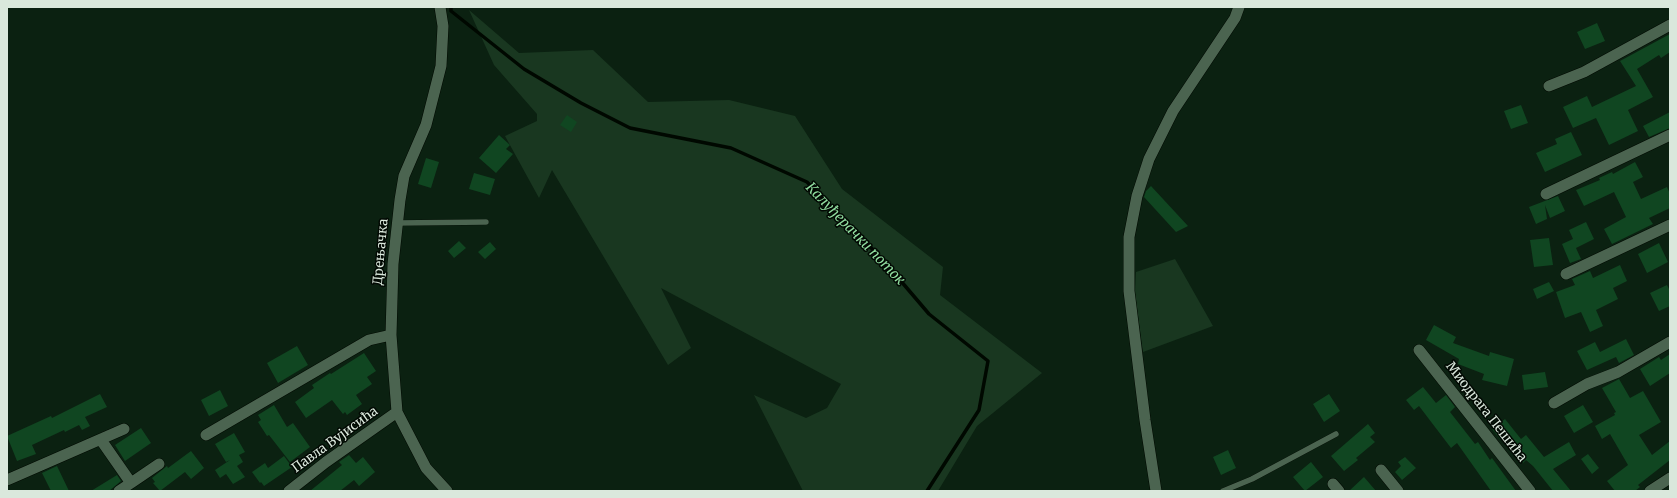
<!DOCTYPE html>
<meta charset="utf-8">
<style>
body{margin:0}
#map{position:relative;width:1677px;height:498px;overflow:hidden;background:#0b2111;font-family:Merriweather,serif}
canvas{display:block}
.frame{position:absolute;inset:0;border:8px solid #dae8dc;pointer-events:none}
</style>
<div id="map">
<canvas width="1677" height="498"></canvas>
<div class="frame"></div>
</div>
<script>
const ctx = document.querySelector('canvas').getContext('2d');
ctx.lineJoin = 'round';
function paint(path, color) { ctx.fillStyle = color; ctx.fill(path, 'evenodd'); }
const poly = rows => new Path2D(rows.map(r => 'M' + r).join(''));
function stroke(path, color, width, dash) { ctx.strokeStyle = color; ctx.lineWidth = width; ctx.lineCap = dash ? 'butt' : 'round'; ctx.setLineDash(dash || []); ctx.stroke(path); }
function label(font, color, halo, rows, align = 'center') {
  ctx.font = font + ' Merriweather,serif'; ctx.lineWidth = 3; ctx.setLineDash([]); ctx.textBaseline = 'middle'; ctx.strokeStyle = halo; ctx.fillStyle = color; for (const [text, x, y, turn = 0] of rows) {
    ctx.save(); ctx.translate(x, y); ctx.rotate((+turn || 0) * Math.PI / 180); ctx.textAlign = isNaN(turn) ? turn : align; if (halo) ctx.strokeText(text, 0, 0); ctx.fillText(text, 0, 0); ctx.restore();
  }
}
const green = poly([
 [469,10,519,53,593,50,648,102,729,100,795,116,842,189,943,267,940,295,1042,373,977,426,938,491,803,491,754,395,806,418,827,408,841,384,661,288,691,348,668,365,552,170,539,198,505,136,537,121,537,114,494,65],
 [1175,259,1213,326,1143,352,1135,293,1136,272]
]);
const stream = poly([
 [451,7,451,11,524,69,581,103,630,128,731,148,807,182,883,260,929,314,988,361,979,410,927,491]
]);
const building = poly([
 [1597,23,1605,41,1585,49,1577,32],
 [1670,34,1670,52,1661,58,1659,55,1637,69,1653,97,1628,110,1638,131,1609,145,1596,118,1573,128,1563,107,1587,96,1592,107,1636,86,1620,61],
 [1521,105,1528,123,1511,129,1504,111],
 [1670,112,1670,128,1649,137,1643,126],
 [567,115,577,122,571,132,560,125],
 [1571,132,1582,155,1545,172,1536,153,1557,144,1555,139],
 [499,135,510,145,506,149,513,154,496,173,479,158],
 [426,158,439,162,431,188,418,184],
 [1635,162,1643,177,1633,182,1641,199,1667,187,1670,194,1670,208,1649,218,1653,224,1612,244,1604,229,1626,217,1614,192,1584,206,1576,190,1600,180,1599,178,1612,172,1613,174],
 [474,173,495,179,490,195,469,189],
 [1151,186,1188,226,1176,232,1144,197,1146,191],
 [1558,196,1565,211,1550,218,1545,205,1547,219,1536,224,1529,207],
 [1586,222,1594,239,1576,248,1581,259,1570,263,1562,244,1573,239,1569,230],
 [1549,238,1553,265,1534,267,1530,240],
 [459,241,466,248,454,258,448,251],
 [490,242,496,249,485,259,478,252],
 [1659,243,1668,262,1647,273,1638,254],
 [1620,265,1627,281,1613,288,1618,299,1596,310,1603,326,1590,332,1581,312,1565,318,1556,292,1575,285,1572,279,1590,271,1593,278],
 [1549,282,1554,291,1537,299,1533,289],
 [1667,285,1670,291,1670,306,1659,311,1650,293],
 [1434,325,1456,337,1453,343,1489,356,1490,352,1514,359,1507,386,1482,380,1484,374,1458,364,1459,359,1426,340],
 [1626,339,1634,355,1619,363,1616,357,1587,370,1577,351,1595,342,1600,352],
 [297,346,308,365,278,383,267,363],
 [364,353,376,371,367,377,372,384,356,395,362,404,347,415,345,412,343,414,332,400,306,418,295,402,314,388,312,385,330,373,331,374],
 [1670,354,1670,373,1650,386,1640,369,1659,357,1661,360],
 [1545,372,1548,387,1524,390,1522,375],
 [1619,379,1630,398,1643,391,1661,422,1639,435,1652,455,1670,441,1670,460,1638,485,1640,487,1635,491,1615,491,1607,481,1628,465,1610,434,1602,439,1595,426,1615,415,1614,413,1616,412,1602,388],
 [1423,387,1436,403,1446,395,1455,407,1450,412,1475,444,1478,442,1490,460,1492,458,1516,491,1491,491,1457,443,1451,448,1419,406,1414,410,1406,400],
 [220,390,228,406,209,416,201,400],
 [100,394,107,407,85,417,90,426,82,430,79,425,65,432,64,430,32,445,36,454,17,461,7,436,51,416,52,418],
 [1329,394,1340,411,1324,422,1313,404],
 [274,405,287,427,293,423,310,447,290,462,269,435,267,436,258,422,261,420,258,415],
 [1583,405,1593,422,1574,433,1564,416],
 [1505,419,1521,439,1526,435,1544,457,1569,442,1576,455,1553,469,1571,491,1553,491,1533,466,1526,460,1523,463,1502,438,1500,439,1492,429],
 [1368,424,1375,433,1370,437,1375,442,1356,458,1358,460,1344,471,1331,456],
 [141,428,151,443,125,461,115,445],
 [234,433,245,452,239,455,243,462,237,466,245,477,233,484,226,474,220,478,215,470,230,460,226,462,215,444],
 [1228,450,1236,468,1221,475,1213,457],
 [191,451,204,468,191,479,185,472,160,491,153,483,155,482,152,478,167,466,168,468],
 [1588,454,1599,468,1592,474,1581,459],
 [349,455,356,463,363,457,375,472,359,486,354,480,340,491,310,491,342,465,339,462],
 [284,456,292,467,264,486,261,482,260,483,252,472,265,463,268,468],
 [1405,457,1416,468,1402,480,1395,472,1401,466,1398,462],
 [1311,462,1323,477,1305,491,1293,477],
 [57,466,69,491,51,491,42,473],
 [117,475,121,481,109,491,91,491],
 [1364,477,1376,491,1349,491]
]);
const lane = poly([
 [397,223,486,222],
 [1223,491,1252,479,1336,434]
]);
const street = poly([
 [440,7,443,26,441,66,426,125,404,176,400,200,393,264,391,335,397,412,426,468,447,491],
 [1549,86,1584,72,1670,25],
 [1546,194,1670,135],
 [1566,274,1670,225],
 [1419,350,1530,491],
 [1554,403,1587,384,1618,372,1670,342],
 [206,435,369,340,391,335],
 [101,440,131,483,159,464],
 [1381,470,1398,491],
 [7,480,124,429],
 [1333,484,1339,491],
 [119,491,131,483],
 [289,491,326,462,397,412],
 [1156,491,1145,420,1129,291,1129,237,1137,196,1149,159,1173,111,1235,18,1239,7],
 [1650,491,1670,478]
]);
const streetNames = [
 ["Дрењачка",381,252,-85],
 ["Миодрага Пешића",1486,412,52],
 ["Павла Вујисића",335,440,-36]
];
const waterNames = [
 ["Калуђерачки поток",855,234,46]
];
paint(green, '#193720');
stroke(stream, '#000800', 3.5);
paint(building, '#104621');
stroke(lane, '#000a01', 6);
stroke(street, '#000a01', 12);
stroke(lane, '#4b6450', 5.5);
stroke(street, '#4b6450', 11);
label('13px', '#dae8dc', '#020903', streetNames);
label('italic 14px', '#90dd9f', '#020903', waterNames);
</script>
